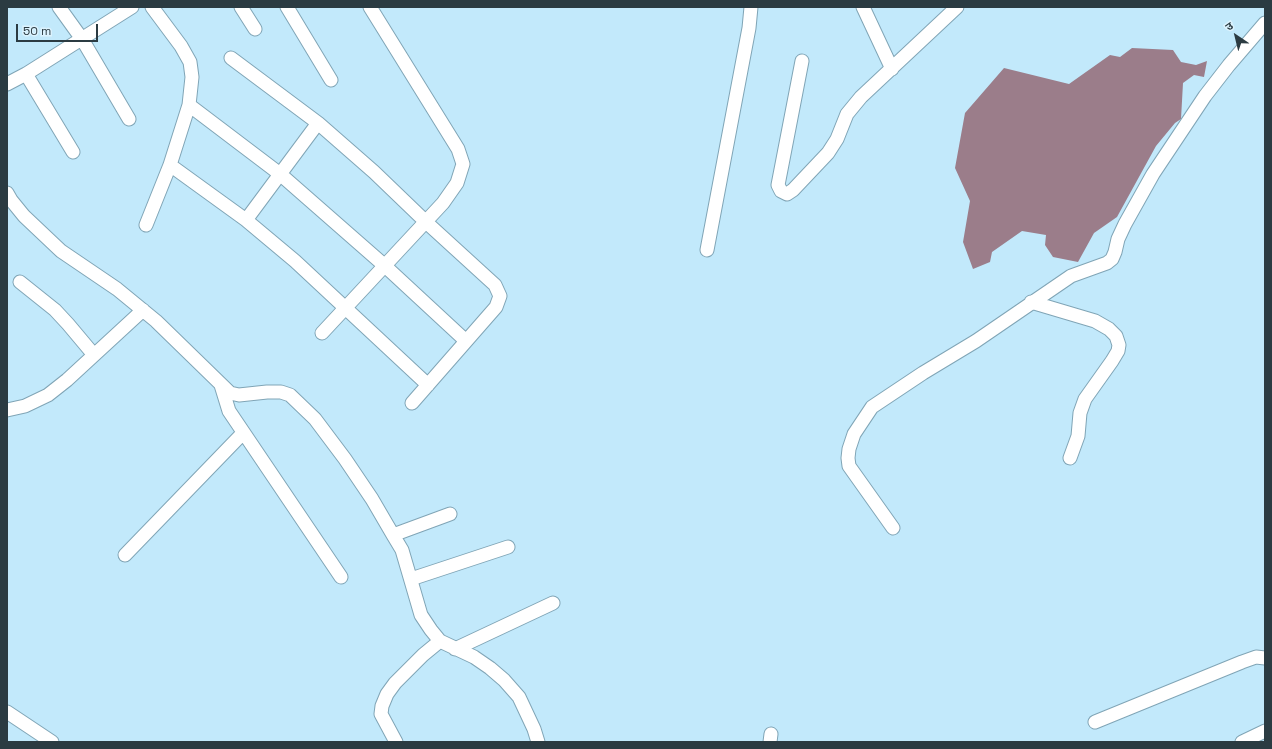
<!DOCTYPE html>
<meta charset="utf-8">
<style>
body{margin:0}
#map{position:relative;width:1272px;height:749px;overflow:hidden;background:#c2e9fb;font-family:"Space Grotesk","Noto Sans Devanagari",sans-serif}
canvas{display:block}
.frame{position:absolute;inset:0;border:8px solid #2b3b42;pointer-events:none}
.north{position:absolute;left:1216px;top:16px;width:40px;height:40px;-webkit-text-stroke:3px #dcf3fe;paint-order:stroke;rotate:325deg;font-size:11px;font-weight:700;line-height:16px;text-align:center;color:#2b3b42}
.north::after{content:'';display:block;margin:auto;width:14px;height:18px;background:#2b3b42;clip-path:polygon(50% 0,100% 100%,50% 72%,0 100%)}
.scale{position:absolute;left:16px;top:24px;width:82px;height:18px;box-sizing:border-box;border:2px solid #2b3b42;border-top:0;padding-left:5px;font-size:12px;line-height:14px;white-space:nowrap;color:#2b3b42;-webkit-text-stroke:3px #dcf3fe;paint-order:stroke}
</style>
<div id="map">
<canvas width="1272" height="749"></canvas>
<div class="frame"></div>
<div class="north">उ</div>
<div class="scale">50 m</div>
</div>
<script>
const ctx = document.querySelector('canvas').getContext('2d');
ctx.lineJoin = 'round';
function paint(path, color) { ctx.fillStyle = color; ctx.fill(path, 'evenodd'); }
const poly = rows => new Path2D(rows.map(r => 'M' + r).join(''));
function stroke(path, color, width, dash) { ctx.strokeStyle = color; ctx.lineWidth = width; ctx.lineCap = dash ? 'butt' : 'round'; ctx.setLineDash(dash || []); ctx.stroke(path); }
const water = poly([
 [1132,48,1173,50,1181,62,1196,65,1207,61,1204,77,1194,75,1183,83,1181,119,1175,123,1156,146,1117,217,1094,233,1078,262,1053,257,1045,245,1046,235,1022,231,992,252,990,262,973,269,963,242,970,201,955,168,965,113,1004,68,1069,84,1110,55,1120,57]
]);
const minor = poly([
 [59,7,82,39,129,119],
 [241,7,255,29],
 [287,7,331,80],
 [863,7,892,69],
 [231,58,318,123,374,172,426,222,495,285,500,296,496,307,412,403],
 [802,61,778,185,781,191,787,194,793,190,828,153,837,139,847,114,861,97,957,7],
 [26,74,73,152],
 [7,84,26,74,132,7],
 [189,105,280,174,385,266,466,341],
 [170,165,246,220,295,261,428,385],
 [7,193,11,200,24,216,61,251,117,289,156,321,230,393,239,395,267,392,281,392,290,395,315,419,345,459,372,499,393,535,402,550,421,615,431,630,440,641,474,657,490,668,504,680,519,697,534,729,538,742],
 [246,220,318,123],
 [146,225,170,165,189,105,192,77,190,62,181,46,152,7],
 [707,250,749,28,751,7],
 [20,282,55,310,68,324,94,355],
 [1031,302,1095,321,1109,329,1116,336,1119,345,1118,351,1112,361,1085,399,1080,413,1078,436,1070,458],
 [322,333,443,203,457,183,463,164,458,149,370,7],
 [221,385,229,411,341,577],
 [7,410,25,406,48,395,67,380,143,310],
 [893,528,849,466,848,458,849,449,854,434,872,407,923,373,976,341,1071,276,1107,263,1112,259,1115,252,1118,239,1125,224,1153,174,1205,96,1229,65,1265,23],
 [393,535,450,514],
 [125,555,243,433],
 [411,579,508,547],
 [455,649,553,603],
 [7,712,52,742],
 [1095,722,1242,662,1256,657,1265,658],
 [396,742,381,714,382,706,387,694,395,683,423,655,440,641],
 [770,742,771,734],
 [1242,742,1265,731]
]);
paint(water, '#9b7d8a');
stroke(minor, '#80a5b6', 15);
stroke(minor, '#fff', 13);
</script>
